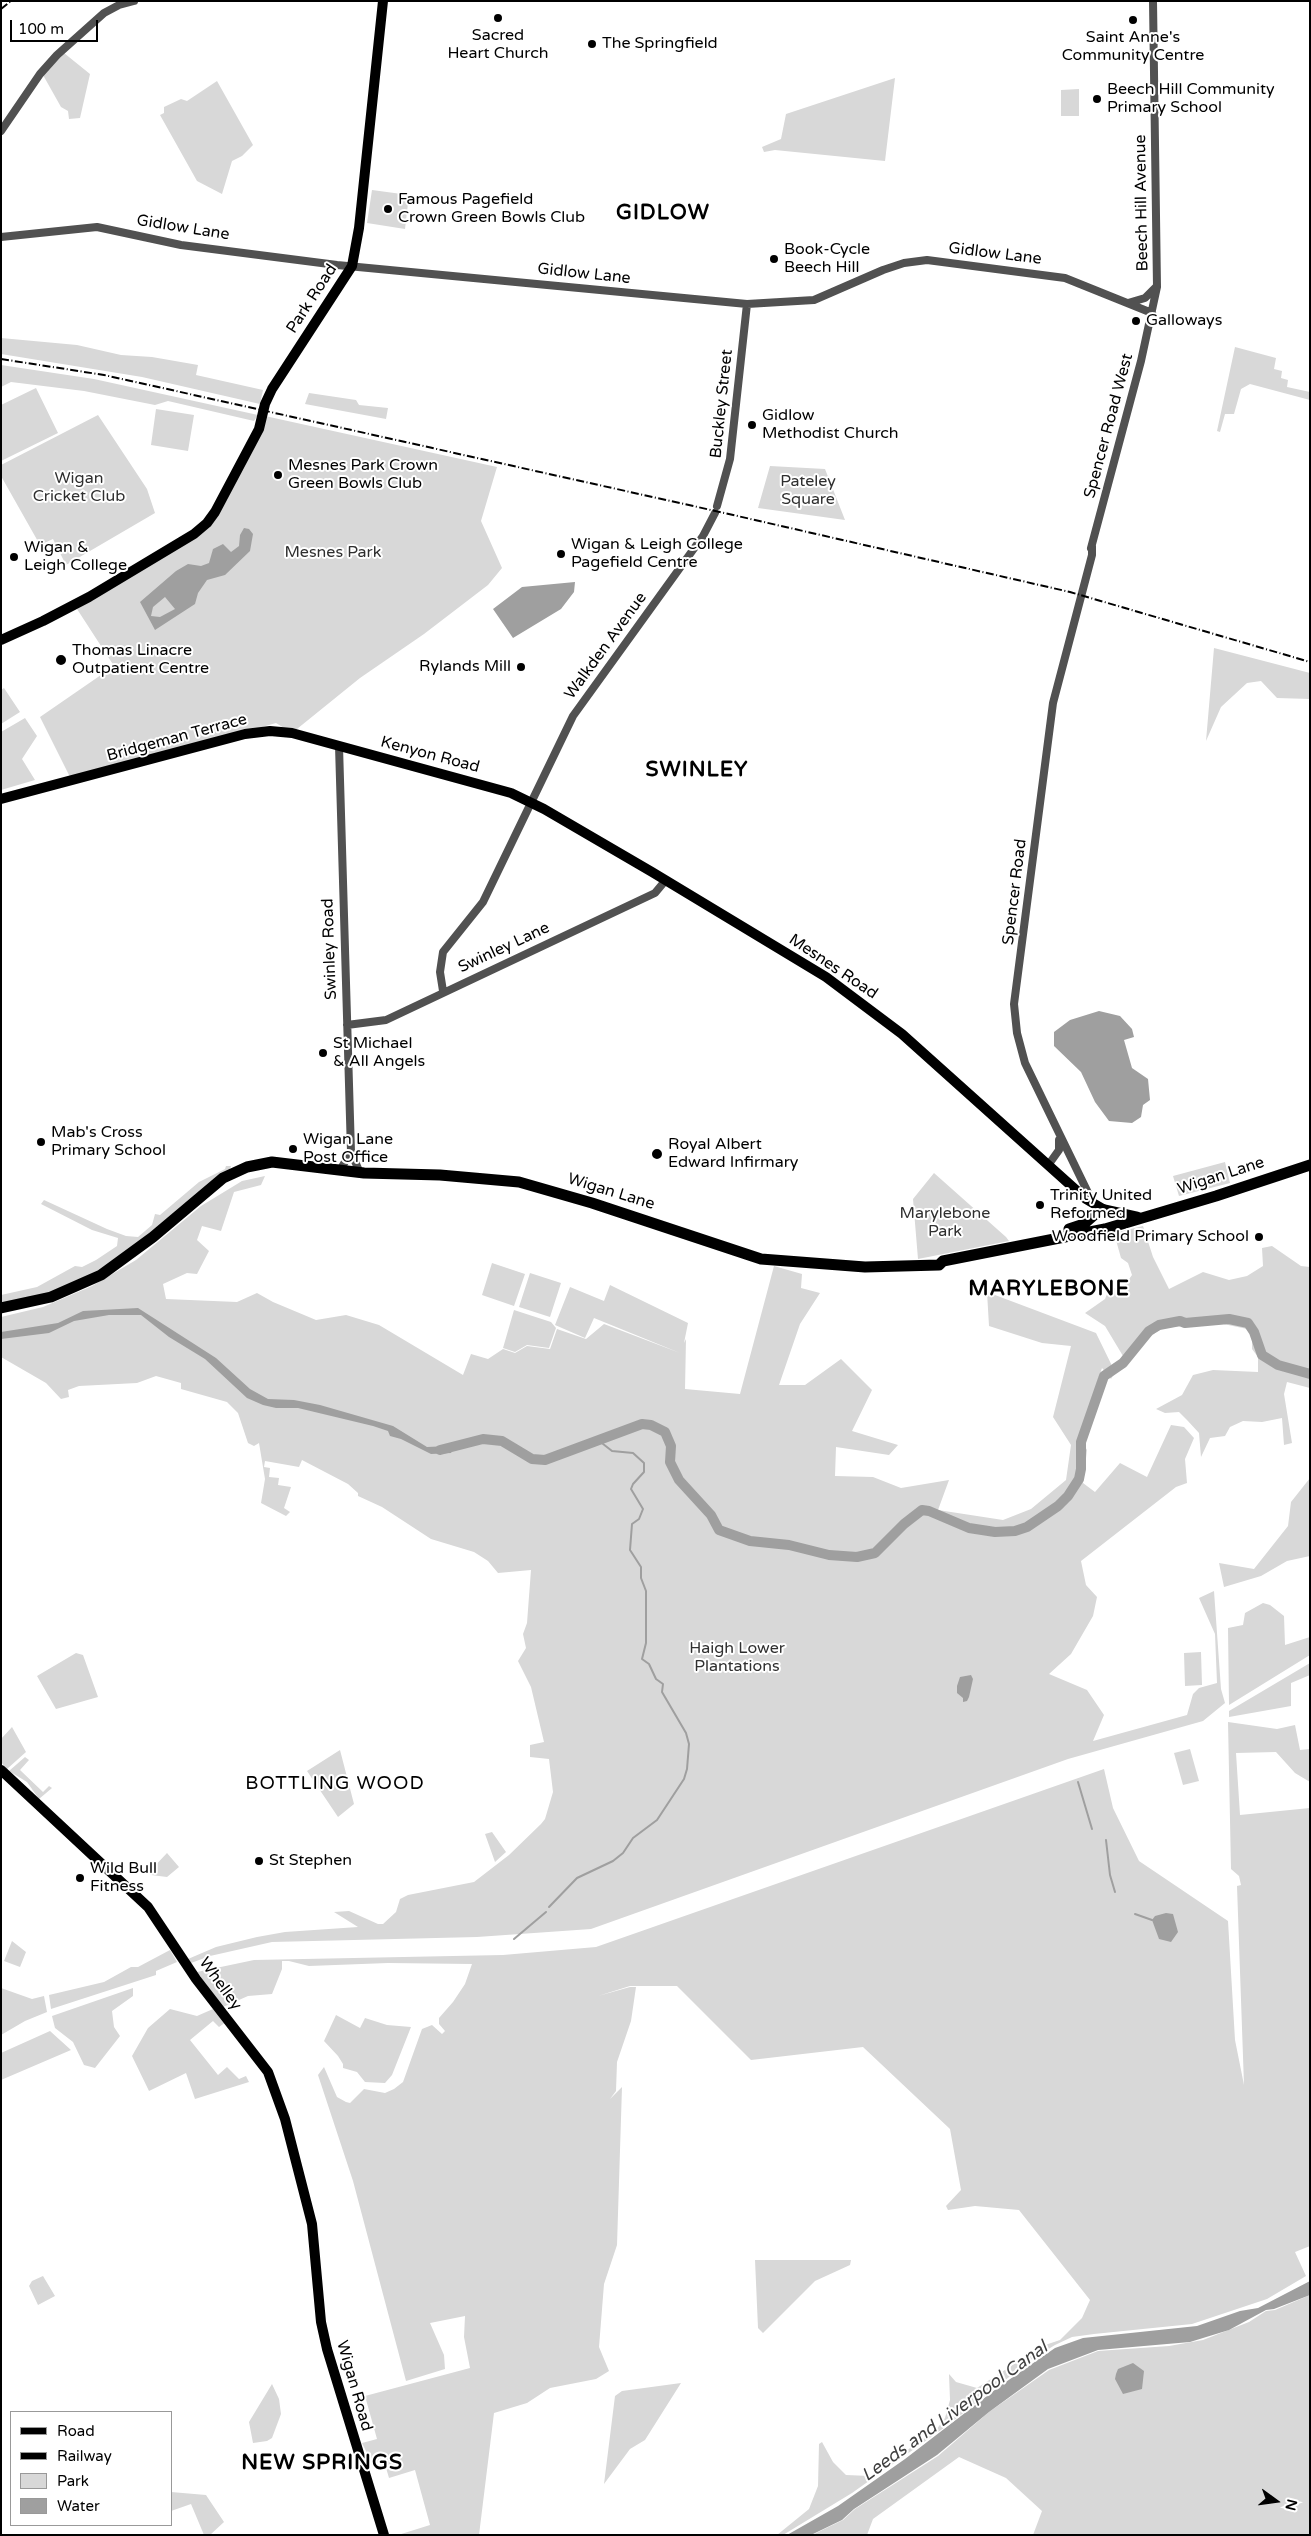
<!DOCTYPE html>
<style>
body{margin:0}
#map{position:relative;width:1311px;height:2536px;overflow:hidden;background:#fff;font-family:"Varela Round",sans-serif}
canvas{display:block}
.frame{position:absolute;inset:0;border:2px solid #000;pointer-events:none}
.legend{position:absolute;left:10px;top:2411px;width:162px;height:115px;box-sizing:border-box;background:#fff;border:1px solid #999;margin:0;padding:6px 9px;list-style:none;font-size:15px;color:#000}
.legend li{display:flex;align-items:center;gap:10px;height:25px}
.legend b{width:25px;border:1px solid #999}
.north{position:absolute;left:1251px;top:2476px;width:50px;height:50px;-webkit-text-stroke:4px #fff;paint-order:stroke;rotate:104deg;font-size:14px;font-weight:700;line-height:20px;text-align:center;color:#000}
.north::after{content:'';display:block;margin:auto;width:18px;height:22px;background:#000;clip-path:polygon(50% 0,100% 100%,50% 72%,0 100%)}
.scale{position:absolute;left:10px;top:20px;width:88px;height:22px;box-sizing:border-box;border:2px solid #000;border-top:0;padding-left:6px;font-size:15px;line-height:18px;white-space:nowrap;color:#000;-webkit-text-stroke:4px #fff;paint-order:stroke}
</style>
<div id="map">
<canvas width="1311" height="2536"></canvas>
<div class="frame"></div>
<ul class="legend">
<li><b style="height:6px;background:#000"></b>Road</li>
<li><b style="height:6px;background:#000"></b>Railway</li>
<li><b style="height:14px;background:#d8d8d8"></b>Park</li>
<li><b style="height:14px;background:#9f9f9f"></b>Water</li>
</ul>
<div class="north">N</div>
<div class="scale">100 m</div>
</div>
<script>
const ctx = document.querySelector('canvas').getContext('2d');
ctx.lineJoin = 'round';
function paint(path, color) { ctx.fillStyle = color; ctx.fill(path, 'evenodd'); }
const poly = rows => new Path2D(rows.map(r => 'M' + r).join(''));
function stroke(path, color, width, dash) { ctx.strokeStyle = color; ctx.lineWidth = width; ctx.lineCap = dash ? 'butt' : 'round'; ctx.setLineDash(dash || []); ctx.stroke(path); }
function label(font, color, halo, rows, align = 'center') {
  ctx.font = font + ' "Varela Round",sans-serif'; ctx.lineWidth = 4; ctx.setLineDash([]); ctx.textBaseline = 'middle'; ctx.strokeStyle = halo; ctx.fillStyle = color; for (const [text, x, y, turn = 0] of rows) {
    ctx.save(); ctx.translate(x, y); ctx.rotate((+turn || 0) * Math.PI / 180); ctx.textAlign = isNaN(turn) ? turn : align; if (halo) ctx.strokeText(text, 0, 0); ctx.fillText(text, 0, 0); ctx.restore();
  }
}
const green = poly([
 [64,53,90,74,80,118,69,119,68,111,61,107,43,75],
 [895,78,885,161,775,150,764,152,762,147,781,139,786,114],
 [217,81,253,145,242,156,232,161,222,194,197,181,160,115,164,113,164,107,181,99,187,101],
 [1079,89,1079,116,1061,116,1061,90],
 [372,190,409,195,405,229,367,223],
 [1,338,77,345,121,355,152,357,198,365,196,375,263,390,260,404,142,377,1,354],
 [1235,347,1276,358,1274,369,1282,371,1281,378,1288,380,1287,387,1310,392,1310,400,1250,384,1241,389,1234,414,1225,414,1220,432,1217,431],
 [1,365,94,379,258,415,254,421,168,401,155,405,84,391,11,382,1,387],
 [36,388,58,433,1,461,1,405],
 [309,393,356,400,359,405,388,408,386,419,305,404],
 [156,409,194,415,188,451,151,445],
 [98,415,147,489,155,513,66,565,53,539,40,545,1,476,1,465],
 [265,416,497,467,481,521,502,568,488,585,424,634,360,678,292,733,276,723,72,781,40,717,114,666,77,609,207,528],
 [770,466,825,469,845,520,758,508],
 [1214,648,1310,673,1310,699,1277,698,1261,681,1247,683,1221,707,1206,741],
 [4,688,20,712,1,724,1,690],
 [25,718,37,736,22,759,35,780,1,790,1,732],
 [1225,1162,1230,1183,1179,1196,1173,1176],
 [226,1166,231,1166,229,1172,159,1228,96,1273,56,1292,1,1306,1,1295,37,1287,75,1266,82,1267,96,1260,117,1246,118,1238,92,1230,41,1204,44,1200,107,1229,126,1236,138,1237,152,1225,155,1214,160,1215,199,1182,225,1169],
 [934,1173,1006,1237,1009,1241,918,1259,913,1199],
 [265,1176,261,1185,234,1192,221,1231,202,1226,197,1240,209,1251,197,1274,187,1273,163,1284,166,1299,237,1302,257,1293,273,1302,316,1320,346,1315,379,1325,463,1375,471,1354,488,1359,503,1349,515,1353,527,1346,550,1349,557,1329,586,1339,604,1324,680,1353,594,1318,585,1338,555,1325,570,1287,604,1301,610,1285,688,1323,684,1343,686,1339,685,1389,740,1394,774,1266,802,1274,801,1288,820,1293,800,1324,779,1385,805,1385,841,1359,872,1390,852,1431,898,1445,889,1455,836,1447,835,1476,873,1477,901,1488,949,1480,938,1510,1003,1520,1031,1509,1066,1480,1071,1445,1053,1417,1071,1346,1042,1343,989,1326,987,1292,1096,1333,1115,1372,1111,1379,1102,1368,1079,1436,1087,1450,1083,1483,1095,1492,1120,1463,1147,1477,1171,1425,1184,1427,1194,1438,1185,1459,1187,1483,1176,1487,1081,1561,1086,1585,1097,1597,1093,1616,1071,1654,1049,1674,1087,1690,1104,1715,1093,1741,1187,1715,1193,1694,1199,1688,1217,1683,1215,1634,1199,1598,1214,1591,1221,1689,1225,1703,1203,1721,1068,1759,591,1929,477,1937,272,1942,210,1956,191,1963,188,1959,216,1947,257,1937,285,1932,358,1927,334,1912,349,1911,378,1924,383,1924,396,1912,400,1899,408,1895,474,1882,509,1855,541,1824,545,1819,553,1792,549,1759,530,1757,530,1745,544,1742,531,1687,518,1661,526,1648,523,1634,527,1623,531,1570,498,1573,488,1561,474,1552,431,1539,382,1507,358,1496,358,1493,348,1484,302,1460,299,1467,265,1461,264,1467,270,1468,269,1477,279,1478,278,1485,291,1487,284,1508,290,1512,286,1516,261,1503,265,1479,259,1443,254,1446,248,1443,238,1413,227,1402,181,1389,181,1383,156,1376,137,1383,79,1386,68,1390,69,1397,61,1399,46,1383,1,1357,1,1317,43,1307,92,1286,136,1260,201,1206,242,1181],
 [1143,1226,1153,1257,1169,1289,1203,1272,1229,1280,1247,1276,1263,1266,1262,1248,1272,1246,1301,1266,1310,1267,1310,1388,1287,1382,1284,1394,1292,1443,1284,1445,1282,1418,1262,1422,1243,1421,1230,1427,1225,1436,1210,1438,1201,1457,1199,1433,1187,1420,1179,1412,1165,1413,1156,1409,1182,1395,1193,1375,1213,1370,1258,1372,1258,1357,1252,1349,1252,1330,1209,1321,1161,1329,1123,1356,1105,1326,1085,1313,1105,1299,1110,1287,1121,1290,1132,1275,1128,1263,1121,1258,1114,1233],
 [492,1263,525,1274,514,1306,482,1295],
 [530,1273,561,1283,550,1317,519,1307],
 [514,1310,551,1322,556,1328,549,1348,527,1345,515,1352,503,1348],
 [1310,1478,1310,1556,1287,1561,1261,1576,1224,1587,1219,1563,1254,1569,1288,1526,1291,1502],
 [1263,1603,1270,1605,1284,1616,1285,1645,1310,1637,1310,1655,1229,1705,1228,1628,1243,1625,1245,1613],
 [1201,1652,1202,1685,1185,1686,1184,1653],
 [76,1653,83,1655,98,1697,56,1709,37,1676],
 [1310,1663,1310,1675,1291,1683,1291,1706,1229,1717,1229,1711],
 [1228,1722,1277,1729,1295,1725,1300,1750,1310,1749,1310,1782,1295,1773,1276,1752,1236,1753,1240,1815,1310,1808,1310,2246,1295,2252,1306,2276,1267,2299,1192,2324,1094,2334,1072,2337,1055,2345,1032,2359,948,2425,852,2493,783,2535,777,2535,809,2509,818,2486,819,2444,822,2442,833,2462,846,2475,870,2476,936,2430,945,2418,950,2400,949,2374,956,2382,977,2388,1042,2346,1060,2340,1082,2318,1090,2300,1019,2210,975,2206,948,2210,946,2206,961,2190,950,2129,863,2047,751,2060,677,1986,630,1986,598,1996,630,1987,636,1987,631,2021,617,2062,616,2091,610,2099,622,2087,617,2245,604,2284,599,2347,609,2371,596,2379,550,2388,527,2403,494,2413,479,2535,398,2535,430,2525,415,2470,389,2478,384,2461,367,2466,369,2457,362,2443,377,2439,365,2396,470,2368,464,2337,465,2316,430,2323,444,2355,445,2369,406,2381,353,2181,318,2075,324,2067,337,2097,346,2102,350,2103,364,2089,385,2093,394,2089,403,2082,422,2029,432,2025,442,2034,445,2031,439,2024,439,2018,453,2002,465,1984,472,1964,388,1963,309,1966,289,1961,282,1961,282,1969,272,1994,248,1996,223,2007,197,1972,254,1960,503,1955,596,1947,1104,1769,1113,1808,1139,1861,1228,1921,1235,2040,1244,2085,1237,1886,1241,1885,1239,1876,1231,1869],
 [12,1727,26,1752,7,1769,1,1762,1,1739],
 [1190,1749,1199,1781,1183,1785,1174,1753],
 [340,1750,354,1804,338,1817,307,1771],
 [25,1757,29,1760,20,1770,43,1792,49,1786,52,1788,39,1799,27,1782,9,1771],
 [492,1832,506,1852,495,1862,485,1834],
 [167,1853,179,1867,167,1877,151,1875,149,1872],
 [12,1941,26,1952,20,1967,4,1961],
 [170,1950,177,1962,156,1971,156,1975,51,2009,49,1995,104,1982,131,1967,138,1967],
 [1,1988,32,1999,44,1996,47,2012,25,2021,1,2035],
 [133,1988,133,1996,112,2011,114,2027,120,2036,95,2068,84,2065,73,2042,55,2028,52,2016],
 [170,2009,197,2016,213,2009,226,2022,219,2027,213,2021,190,2040,218,2075,227,2067,239,2079,246,2076,249,2082,195,2099,186,2073,149,2091,132,2056,148,2028],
 [336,2015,360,2028,365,2018,387,2025,411,2027,392,2075,385,2083,365,2082,357,2072,343,2068,343,2064,338,2056,324,2041],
 [50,2031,71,2050,1,2080,1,2053],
 [755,2260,851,2260,850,2265,815,2281,763,2333,758,2328],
 [43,2276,55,2296,38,2305,29,2286,32,2281],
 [1310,2295,1310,2535,1033,2535,1042,2511,1006,2478,959,2457,873,2519,867,2535,812,2535,843,2520,855,2509,938,2456,989,2412,1049,2370,1098,2351,1169,2346,1203,2340,1249,2322,1266,2311,1275,2310],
 [681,2383,645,2440,630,2449,604,2484,615,2396,622,2391],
 [272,2384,279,2399,281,2414,272,2438,267,2441,253,2443,249,2422],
 [171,2492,206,2495,224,2522,210,2535,204,2535,191,2504,171,2511]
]);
const water = poly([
 [244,528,249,529,253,534,250,551,225,575,207,580,198,593,195,604,155,630,140,602,176,571,188,564,201,566,209,563,213,549,223,544,231,552,239,546,240,535],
 [165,597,175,609,160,617,151,616,153,607],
 [575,582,574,592,561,609,513,638,493,609,522,587],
 [1099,1011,1120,1016,1132,1029,1134,1037,1124,1040,1132,1068,1148,1079,1150,1100,1143,1105,1141,1117,1132,1123,1109,1121,1095,1102,1081,1072,1054,1046,1054,1032,1070,1020],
 [138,1308,216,1358,250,1389,268,1399,294,1400,320,1405,393,1426,427,1447,449,1446,453,1449,451,1453,431,1454,401,1439,390,1436,388,1431,373,1426,298,1408,276,1408,263,1405,247,1398,205,1359,169,1337,141,1315,109,1315,74,1321,49,1333,1,1339,1,1332,58,1323,83,1311],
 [971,1675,973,1679,969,1697,967,1701,963,1702,963,1698,957,1693,957,1686,960,1677],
 [1166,1913,1173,1914,1178,1932,1171,1942,1159,1939,1152,1920,1155,1916],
 [1310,2281,1310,2295,1274,2309,1266,2310,1229,2330,1190,2342,1098,2350,1048,2369,989,2412,937,2455,854,2509,842,2520,811,2535,787,2535,838,2506,905,2459,1000,2386,1055,2348,1083,2338,1197,2326,1240,2311,1258,2308],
 [1133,2363,1144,2371,1142,2389,1123,2394,1115,2379,1116,2374,1118,2369]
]);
const stream = poly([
 [1078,1782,1092,1829],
 [1106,1840,1110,1875,1115,1892],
 [549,1907,577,1878,613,1861,623,1853,633,1838,657,1820,684,1779,687,1769,689,1744,686,1733,662,1692,663,1684,656,1679,649,1664,642,1659,646,1643,646,1591,641,1578,641,1567,630,1550,632,1524,639,1519,643,1509,631,1489,633,1484,644,1472,644,1463,633,1453,612,1451,598,1440],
 [1135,1914,1152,1920],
 [514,1939,546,1912]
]);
const river = poly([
 [440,1450,483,1439,502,1441,532,1459,545,1460,642,1424,651,1425,665,1432,671,1446,670,1462,679,1480,711,1515,719,1530,750,1541,789,1545,829,1555,857,1557,875,1553,904,1524,922,1510,929,1511,969,1528,995,1532,1015,1531,1027,1527,1058,1506,1068,1496,1079,1479,1081,1469,1081,1442,1104,1376,1123,1363,1149,1331,1159,1325,1180,1321,1185,1323,1229,1319,1248,1323,1254,1332,1262,1355,1278,1365,1310,1374]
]);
const minor = poly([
 [1,131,40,74,57,55,104,13,119,5,134,1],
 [1,237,97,227,181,245,337,265,747,304,814,300,883,270,904,263,927,260,1065,278,1152,313],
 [1128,303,1145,298,1156,287],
 [717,506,730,459,747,304],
 [1092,546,1092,555,1053,703,1014,1004,1017,1033,1025,1063,1093,1203],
 [1091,548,1141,361,1157,287,1153,1],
 [339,746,351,1152,360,1173],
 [443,991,440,972,443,952,483,902,573,716,703,536,715,513],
 [347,1025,386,1020,655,893,665,881],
 [1049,1164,1059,1150,1059,1140],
 [340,1170,351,1152]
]);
const major = poly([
 [1,640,43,621,89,597,194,534,207,523,215,512,259,429,265,404,272,389,352,266,359,228,383,1],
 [1,799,245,734,270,731,292,733,511,793,544,809,652,872,826,977,902,1034,1086,1199,1103,1209],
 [1,1770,148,1907,196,1979,268,2072,285,2119,312,2224,321,2322,327,2349,384,2535]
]);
const highway = poly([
 [1069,1229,1084,1224,1101,1209,1137,1217],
 [1,1308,51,1297,101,1275,153,1237,223,1178,247,1167,272,1162,364,1173,440,1175,519,1182,592,1203,761,1259,865,1267,939,1265,943,1261,1105,1229,1216,1196,1310,1165]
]);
const rail = poly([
 [1,9,11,1],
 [1,359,104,375,720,512,1070,592,1310,662]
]);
const markers = [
 [498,18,5,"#000"],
 [1133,20,5,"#000"],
 [592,44,5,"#000"],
 [1097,99,5,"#000"],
 [388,209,5,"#000"],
 [774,259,5,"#000"],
 [1136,321,5,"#000"],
 [752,425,5,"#000"],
 [278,475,5,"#000"],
 [561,554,5,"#000"],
 [14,557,5,"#000"],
 [61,660,6,"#000"],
 [521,667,5,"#000"],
 [323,1053,5,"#000"],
 [41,1142,5,"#000"],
 [293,1149,5,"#000"],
 [657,1154,6,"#000"],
 [1040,1205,5,"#000"],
 [1259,1237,5,"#000"],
 [259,1861,5,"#000"],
 [80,1878,5,"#000"]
];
const poiNames = [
 ["Sacred",498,36,"center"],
 ["Heart Church",498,54,"center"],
 ["Saint Anne's",1133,38,"center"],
 ["Community Centre",1133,56,"center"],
 ["The Springfield",602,44],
 ["Beech Hill Community",1107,90],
 ["Primary School",1107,108],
 ["Famous Pagefield",398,200],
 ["Crown Green Bowls Club",398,218],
 ["Book-Cycle",784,250],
 ["Beech Hill",784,268],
 ["Galloways",1146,321],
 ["Gidlow",762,416],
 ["Methodist Church",762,434],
 ["Mesnes Park Crown",288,466],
 ["Green Bowls Club",288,484],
 ["Wigan & Leigh College",571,545],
 ["Pagefield Centre",571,563],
 ["Wigan &",24,548],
 ["Leigh College",24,566],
 ["Thomas Linacre",72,651],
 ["Outpatient Centre",72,669],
 ["Rylands Mill",511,667,"right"],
 ["St Michael",333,1044],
 ["& All Angels",333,1062],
 ["Mab's Cross",51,1133],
 ["Primary School",51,1151],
 ["Wigan Lane",303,1140],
 ["Post Office",303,1158],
 ["Royal Albert",668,1145],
 ["Edward Infirmary",668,1163],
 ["Trinity United",1050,1196],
 ["Reformed",1050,1214],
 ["Woodfield Primary School",1249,1237,"right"],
 ["St Stephen",269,1861],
 ["Wild Bull",90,1869],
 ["Fitness",90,1887]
];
const streetNames = [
 ["Beech Hill Avenue",1142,203,-91],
 ["Gidlow Lane",183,228,9],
 ["Gidlow Lane",995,254,7],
 ["Gidlow Lane",584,274,6],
 ["Park Road",312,299,-57],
 ["Buckley Street",722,404,-84],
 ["Spencer Road West",1109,426,-75],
 ["Walkden Avenue",606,646,-54],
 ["Bridgeman Terrace",177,738,-15],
 ["Kenyon Road",430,755,15],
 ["Spencer Road",1015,892,-83],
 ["Swinley Lane",504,948,-25],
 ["Swinley Road",330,949,-92],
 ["Mesnes Road",833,967,34],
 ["Wigan Lane",1221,1176,-18],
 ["Wigan Lane",611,1192,17],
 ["Whelley",220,1984,54],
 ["Wigan Road",354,2386,74]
];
const parkNames = [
 ["Wigan",79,479],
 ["Cricket Club",79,497],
 ["Pateley",808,482],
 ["Square",808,500],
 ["Mesnes Park",333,553],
 ["Marylebone",945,1214],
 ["Park",945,1232],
 ["Haigh Lower",737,1649],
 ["Plantations",737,1667]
];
const waterNames = [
 ["Leeds and Liverpool Canal",955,2412,-36]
];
const quarterNames = [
 ["BOTTLING WOOD",335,1784]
];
const districtNames = [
 ["GIDLOW",663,213],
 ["SWINLEY",697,770],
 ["MARYLEBONE",1049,1289],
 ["NEW SPRINGS",322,2463]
];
paint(green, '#d8d8d8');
paint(water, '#9f9f9f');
stroke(stream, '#9f9f9f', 2);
stroke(river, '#9f9f9f', 10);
stroke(minor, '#515151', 8);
stroke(major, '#000', 10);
stroke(highway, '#000', 11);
stroke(rail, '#000', 2, [8, 2.5, 1, 2.5]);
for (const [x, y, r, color] of markers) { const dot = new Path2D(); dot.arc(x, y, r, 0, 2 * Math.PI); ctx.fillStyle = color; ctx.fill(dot); stroke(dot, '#fff', 2); }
label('16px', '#000', '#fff', poiNames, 'left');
label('16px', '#000', '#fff', streetNames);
label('16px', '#2f2f2f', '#fff', parkNames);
label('italic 18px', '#404040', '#fff', waterNames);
ctx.letterSpacing = '1px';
label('19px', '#000', '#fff', quarterNames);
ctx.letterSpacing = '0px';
ctx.letterSpacing = '1px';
label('bold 21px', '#000', '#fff', districtNames);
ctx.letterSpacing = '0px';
</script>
